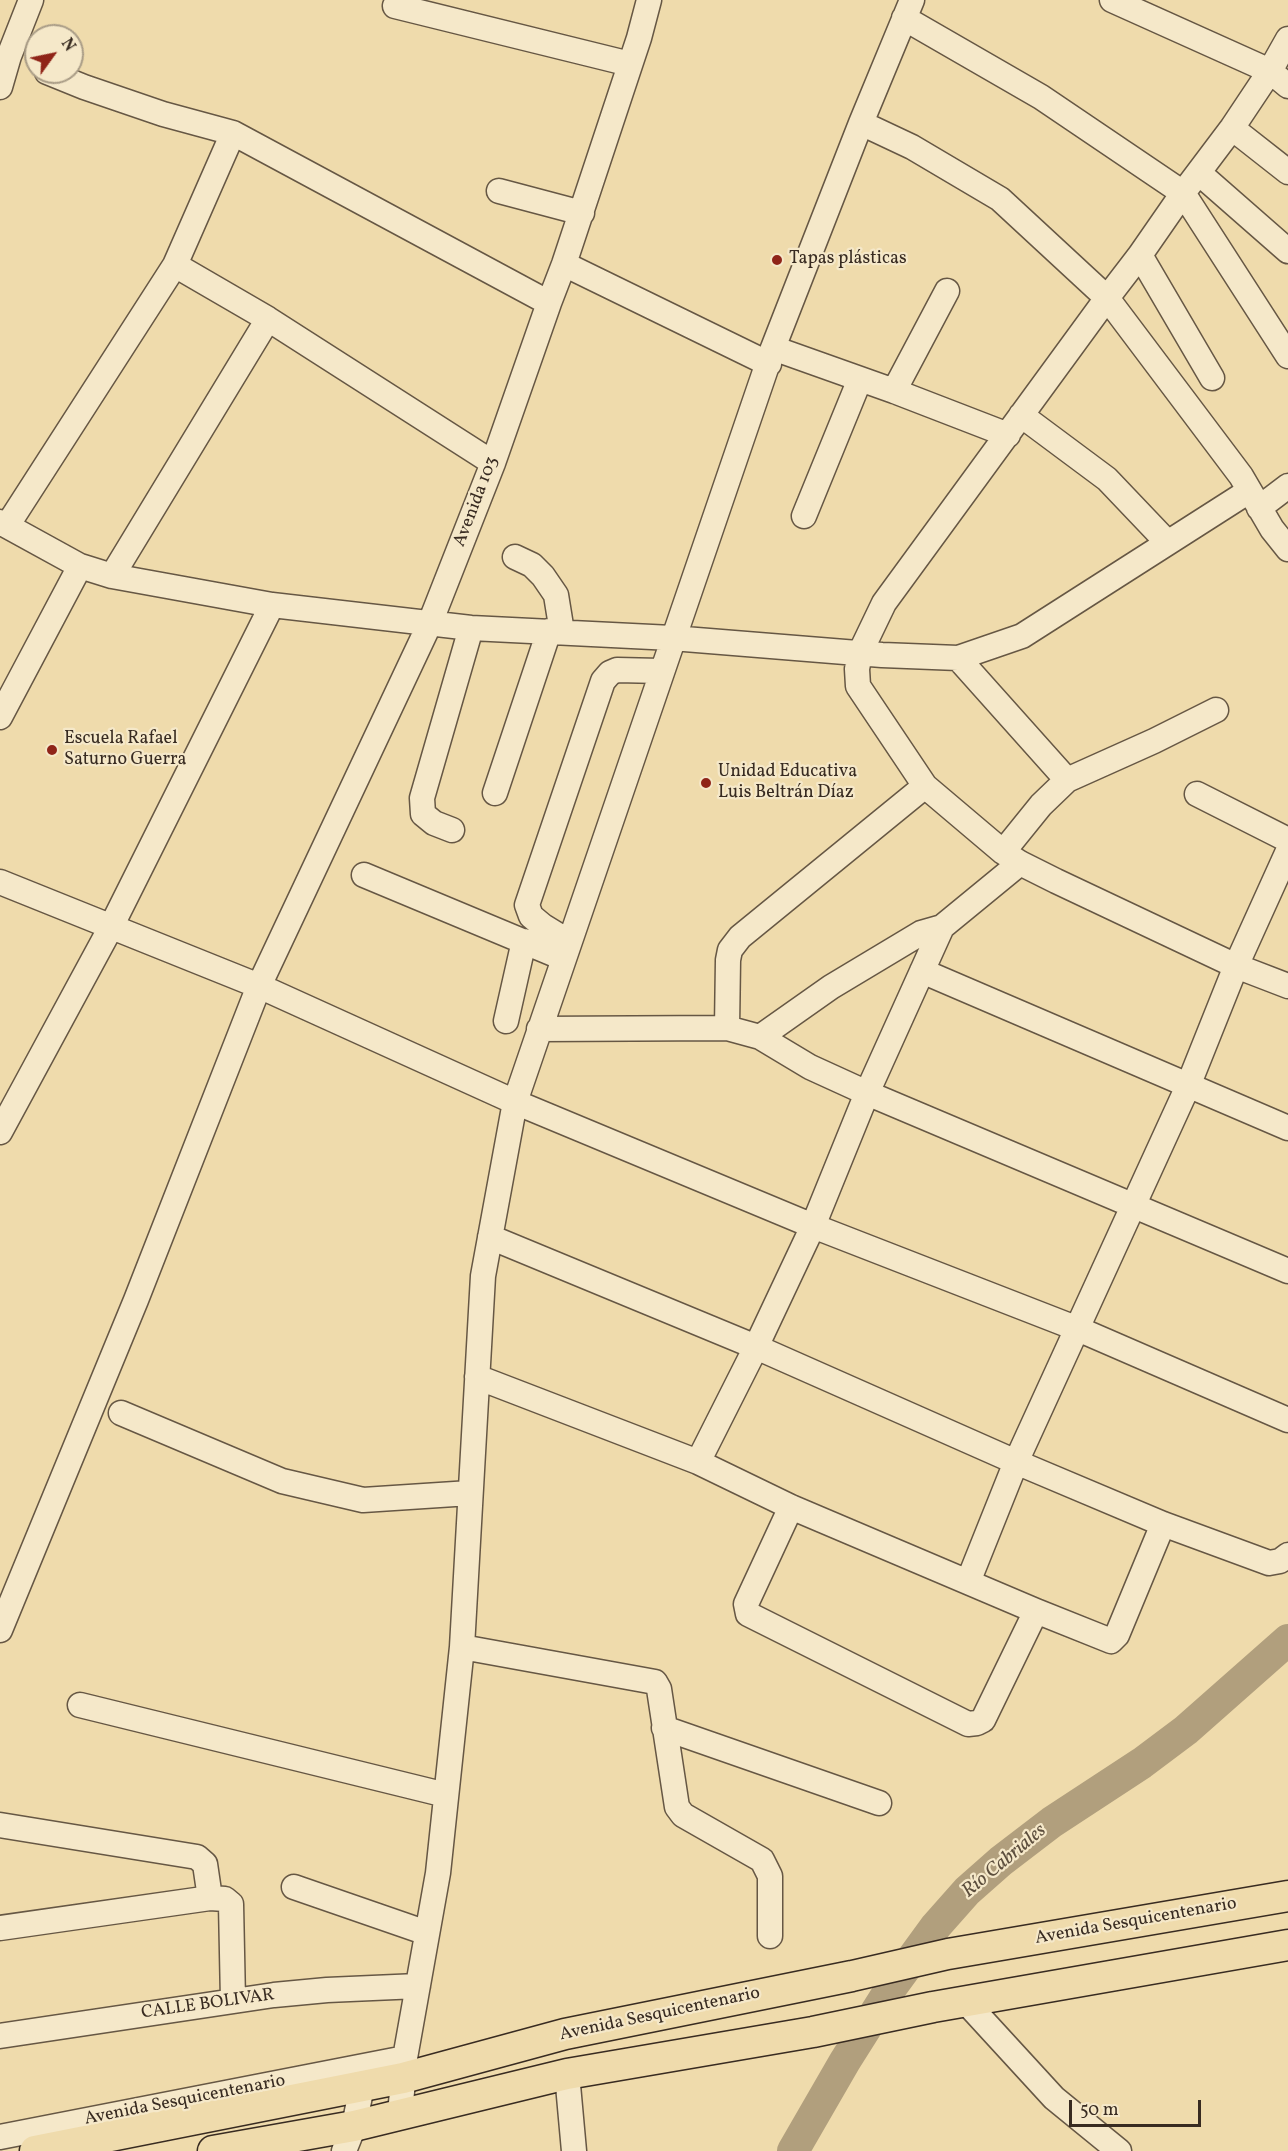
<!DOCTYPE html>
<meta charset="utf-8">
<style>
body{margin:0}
#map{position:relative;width:1288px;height:2151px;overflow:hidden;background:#efdbac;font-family:Vollkorn,serif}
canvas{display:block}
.north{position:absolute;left:24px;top:24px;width:60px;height:60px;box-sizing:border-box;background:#f5e8c9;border:2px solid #a99c86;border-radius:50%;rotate:57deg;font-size:16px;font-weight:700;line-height:24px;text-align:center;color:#382b21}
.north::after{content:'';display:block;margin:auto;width:21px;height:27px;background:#8f2418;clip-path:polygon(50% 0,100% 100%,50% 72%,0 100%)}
.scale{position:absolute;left:1069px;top:2100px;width:132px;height:27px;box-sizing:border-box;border:3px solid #382b21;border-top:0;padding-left:8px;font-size:18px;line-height:21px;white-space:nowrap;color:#382b21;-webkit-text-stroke:4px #f5e8c9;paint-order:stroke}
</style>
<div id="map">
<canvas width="1288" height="2151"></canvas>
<div class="north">N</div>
<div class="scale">50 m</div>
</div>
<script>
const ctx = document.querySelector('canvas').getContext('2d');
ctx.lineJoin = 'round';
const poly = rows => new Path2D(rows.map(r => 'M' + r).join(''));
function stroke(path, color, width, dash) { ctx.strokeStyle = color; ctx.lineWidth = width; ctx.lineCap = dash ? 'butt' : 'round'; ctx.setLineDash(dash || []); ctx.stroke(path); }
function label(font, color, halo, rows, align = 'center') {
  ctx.font = font + ' Vollkorn,serif'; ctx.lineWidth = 4.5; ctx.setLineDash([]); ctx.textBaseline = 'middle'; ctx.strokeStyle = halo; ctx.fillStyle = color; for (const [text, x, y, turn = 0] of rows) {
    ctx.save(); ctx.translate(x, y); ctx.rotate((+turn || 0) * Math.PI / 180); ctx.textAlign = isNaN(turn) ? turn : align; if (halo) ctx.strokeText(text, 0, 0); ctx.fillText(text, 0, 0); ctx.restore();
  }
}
const river = poly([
 [793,2151,845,2061,893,1985,936,1926,967,1891,1001,1861,1052,1822,1142,1763,1186,1730,1288,1640]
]);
const minor = poly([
 [1112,0,1270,71,1288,86],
 [395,6,630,64],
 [904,18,1041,97,1183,193,1288,356],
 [1288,39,1270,71,1232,128,1183,193,1140,255,1107,298,884,603,860,653,857,669,858,686,925,786,1003,852,1020,863,1056,881,1236,966,1288,986],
 [47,72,84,87,163,114,233,133,549,303],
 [0,87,9,56,31,0],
 [861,123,912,147,1000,199,1107,298,1241,476,1272,529,1288,549],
 [1232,128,1288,172],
 [1199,173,1288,251],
 [499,191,582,213],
 [1140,255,1212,378],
 [564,264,769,364],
 [175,265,268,319,493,463],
 [773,348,894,391,1008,435],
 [894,391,947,291],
 [1021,415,1107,479,1167,542],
 [1259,508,1288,486],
 [804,516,860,379],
 [0,522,80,566,112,576,272,605,471,628,672,638,882,655,958,658,1022,636,1249,491],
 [7,526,175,265,233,133],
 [515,557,532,565,543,576,556,595,562,632],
 [112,576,268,319],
 [958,658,1067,780],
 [0,717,80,566],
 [495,793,549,631],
 [1197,794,1288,840],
 [452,830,434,823,423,814,422,798,471,628],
 [1003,852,1041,805,1067,780,1154,741,1216,710],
 [364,875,563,958],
 [0,882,259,986,515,1102,813,1226,1078,1329,1288,1420],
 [569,942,543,926,531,916,527,905,603,681,610,673,617,670,661,671],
 [922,971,1288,1128],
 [506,1021,524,941],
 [727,1028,728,960,730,950,740,937,925,786],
 [539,1029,727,1028,760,1037,810,1067,867,1093,1288,1271],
 [760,1037,831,987,921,933,942,927],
 [0,1132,111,927,272,605],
 [490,1237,756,1347,1016,1462,1163,1524,1269,1563,1280,1561,1288,1555],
 [477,1377,698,1462,791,1507,1036,1611,1111,1641,1117,1635,1163,1524],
 [121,1413,282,1481,363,1500,470,1493],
 [698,1462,756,1347,813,1226,867,1093,942,927,1020,863],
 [791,1507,746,1604,748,1614,968,1724,977,1723,983,1720,1036,1611],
 [968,1582,1016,1462,1188,1086,1236,966,1288,851],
 [0,1630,136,1300,259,986,430,623,493,463,549,303,564,264,639,38,649,0],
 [462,1647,655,1682,659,1689,677,1807,683,1815,762,1860,770,1876,770,1936],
 [80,1705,446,1795],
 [664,1728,879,1803],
 [0,1825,197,1857,205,1864,210,1898,225,1899,231,1904,233,2001],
 [294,1887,427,1933],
 [0,1928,210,1898],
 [965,2001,1054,2098,1119,2151],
 [0,2036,274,1995,327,1990,418,1986],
 [567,2074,574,2151],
 [400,2114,405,2058,438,1873,462,1647,483,1276,515,1102,773,348,861,123,912,0],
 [0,2137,405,2058],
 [344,2151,354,2126,362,2086]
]);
const major = poly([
 [35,2151,403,2078,565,2034,852,1976,948,1954,1288,1896],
 [213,2151,354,2126,567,2074,813,2032,933,2007,1288,1945]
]);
const markers = [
 [777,260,6,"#8f2418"],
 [52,750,6,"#8f2418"],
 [706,783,6,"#8f2418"]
];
const poiNames = [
 ["Tapas plásticas",789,260],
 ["Escuela Rafael",64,740],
 ["Saturno Guerra",64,761],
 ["Unidad Educativa",718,773],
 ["Luis Beltrán Díaz",718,794]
];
const streetNames = [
 ["Avenida 103",477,502,-69],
 ["Avenida Sesquicentenario",1136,1922,-10],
 ["CALLE BOLIVAR",208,2005,-8],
 ["Avenida Sesquicentenario",660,2015,-12],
 ["Avenida Sesquicentenario",185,2101,-11]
];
const waterNames = [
 ["Río Cabriales",1005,1862,-40]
];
stroke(river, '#b19f7d', 32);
stroke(minor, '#665744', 27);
stroke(major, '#382b21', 33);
stroke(minor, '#f5e8c9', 24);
stroke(major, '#efdbac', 30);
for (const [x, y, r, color] of markers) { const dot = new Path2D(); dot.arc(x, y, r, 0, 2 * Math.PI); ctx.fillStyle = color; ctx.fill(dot); stroke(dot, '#f5e8c9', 2); }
label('18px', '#382b21', '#f5e8c9', poiNames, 'left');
label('18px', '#382b21', '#f5e8c9', streetNames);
label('italic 20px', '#5c4e3d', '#f5e8c9', waterNames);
</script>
